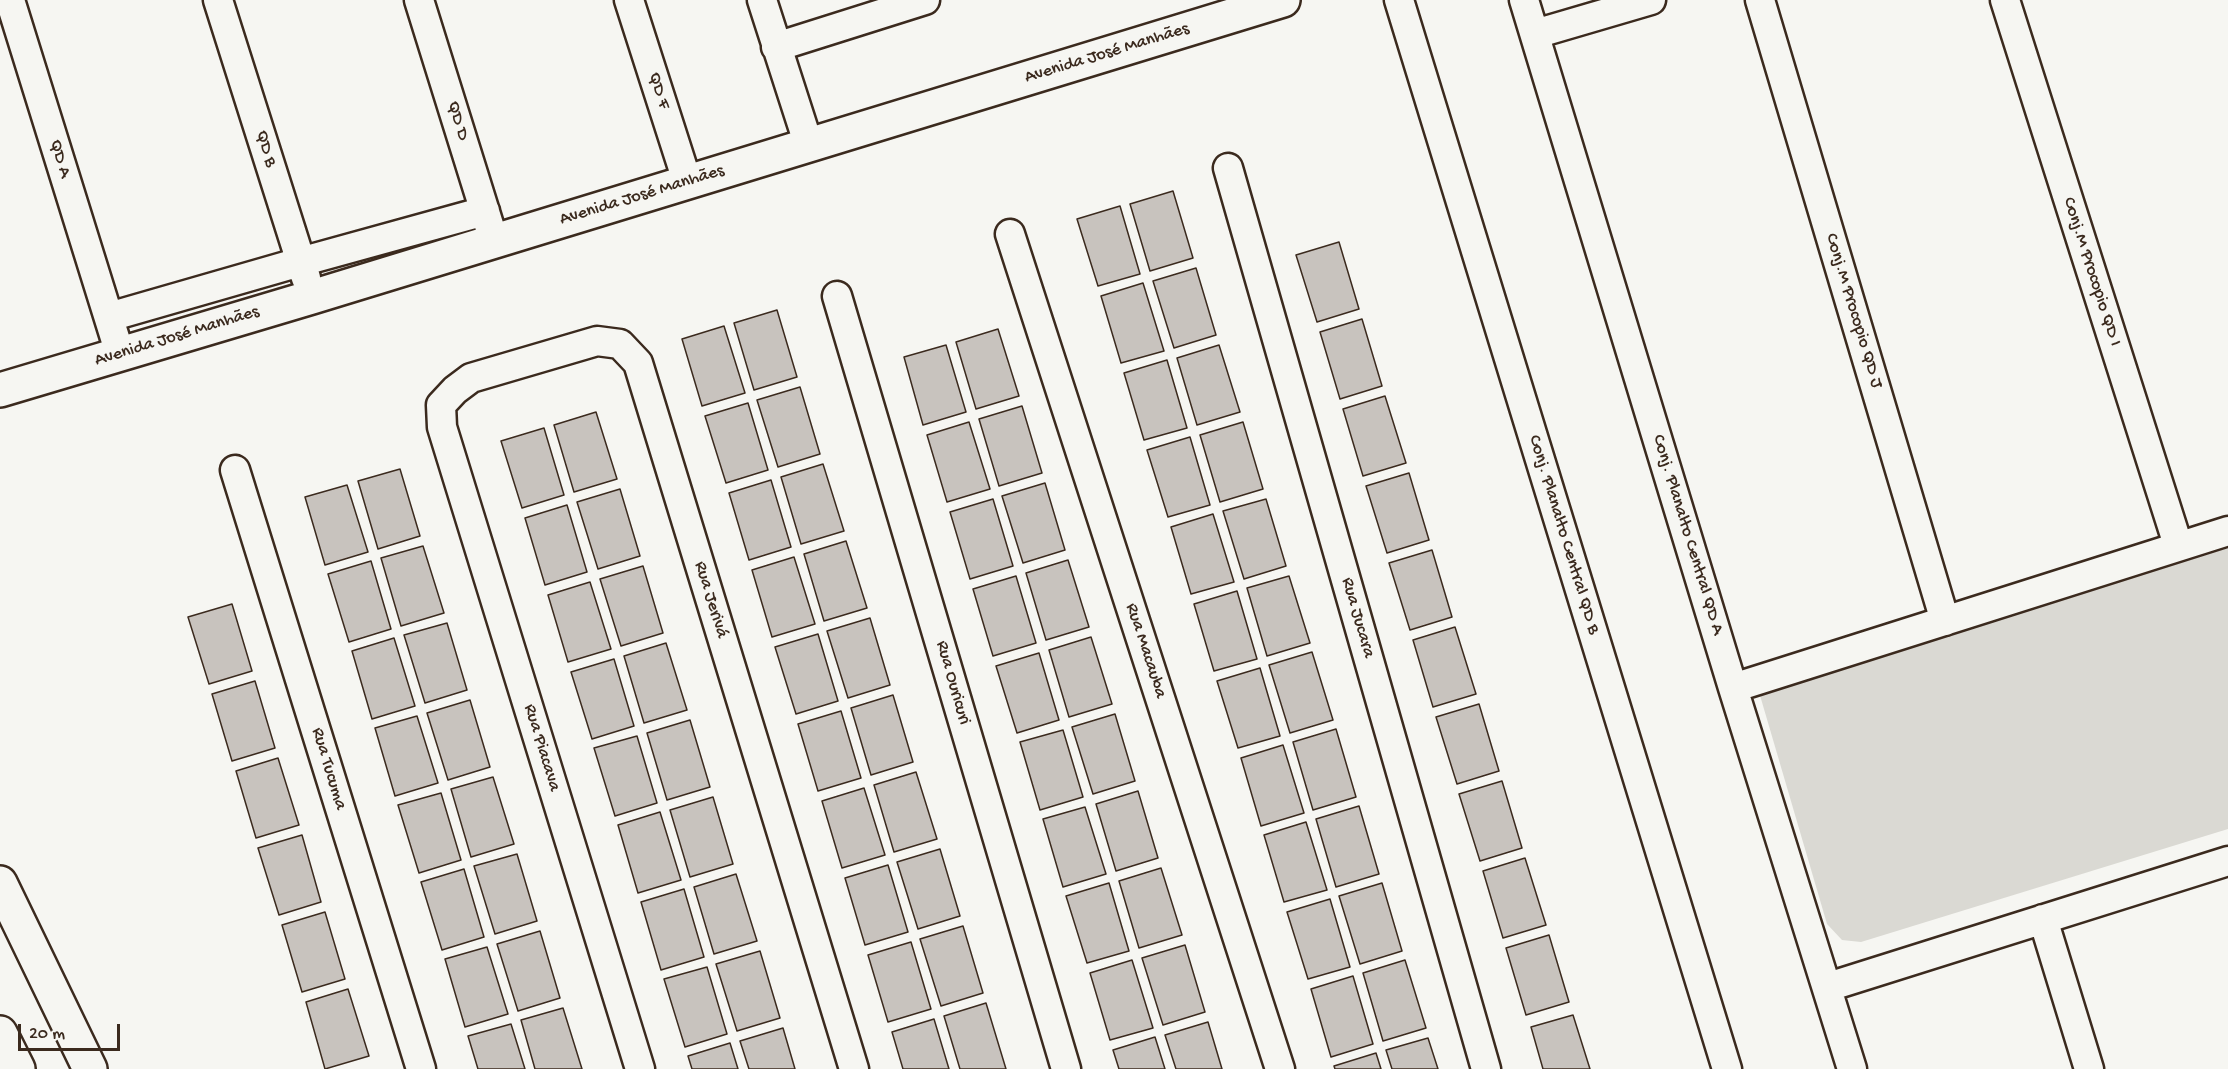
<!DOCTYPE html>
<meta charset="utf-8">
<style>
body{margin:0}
#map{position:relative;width:2228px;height:1069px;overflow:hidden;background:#f6f6f2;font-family:"Gochi Hand",sans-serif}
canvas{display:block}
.scale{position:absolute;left:18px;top:1024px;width:102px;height:27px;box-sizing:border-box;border:3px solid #3b2a1e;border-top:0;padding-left:8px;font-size:18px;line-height:21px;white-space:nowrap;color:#3b2a1e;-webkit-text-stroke:4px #f6f6f2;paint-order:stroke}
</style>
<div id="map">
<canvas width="2228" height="1069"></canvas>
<div class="scale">20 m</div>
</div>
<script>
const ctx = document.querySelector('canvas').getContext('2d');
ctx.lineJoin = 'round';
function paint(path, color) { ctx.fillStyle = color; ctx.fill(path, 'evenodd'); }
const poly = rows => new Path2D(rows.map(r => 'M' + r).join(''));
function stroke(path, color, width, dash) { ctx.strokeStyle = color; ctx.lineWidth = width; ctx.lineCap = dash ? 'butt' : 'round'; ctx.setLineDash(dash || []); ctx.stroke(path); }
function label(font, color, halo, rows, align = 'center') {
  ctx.font = font + ' "Gochi Hand",sans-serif'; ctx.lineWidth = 5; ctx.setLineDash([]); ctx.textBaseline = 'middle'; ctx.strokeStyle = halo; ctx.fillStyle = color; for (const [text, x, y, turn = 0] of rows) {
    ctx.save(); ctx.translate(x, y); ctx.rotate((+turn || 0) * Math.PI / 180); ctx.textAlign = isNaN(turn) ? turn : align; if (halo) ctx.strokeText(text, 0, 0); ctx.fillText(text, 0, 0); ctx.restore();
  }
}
const green = poly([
 [2228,548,2228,829,1861,942,1842,940,1827,924,1759,692]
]);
const building = poly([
 [1173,191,1193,258,1150,271,1130,204,1173,191],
 [1120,206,1140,274,1098,286,1077,219,1120,206],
 [1339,242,1359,309,1317,322,1296,255,1339,242],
 [1196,268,1216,335,1174,348,1153,281,1196,268],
 [1143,283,1164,351,1121,363,1101,296,1143,283],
 [777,310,797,377,754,390,734,323,777,310],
 [1362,319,1382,386,1340,399,1320,332,1362,319],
 [724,326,745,393,702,406,682,339,724,326],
 [998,329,1019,396,976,409,956,342,998,329],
 [946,345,966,412,923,425,904,357,946,345],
 [1219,345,1240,412,1197,425,1177,358,1219,345],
 [1167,360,1187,428,1144,440,1124,373,1167,360],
 [800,387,820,454,778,467,757,400,800,387],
 [1385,396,1406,463,1363,476,1343,409,1385,396],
 [748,403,768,470,726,483,705,416,748,403],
 [1022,406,1042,473,999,486,979,419,1022,406],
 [596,412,617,479,574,492,554,425,596,412],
 [969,422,990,489,947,502,927,435,969,422],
 [1243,422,1263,489,1220,502,1200,435,1243,422],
 [544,428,564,495,522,508,501,441,544,428],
 [1190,437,1210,505,1168,517,1147,450,1190,437],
 [823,464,844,531,801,544,781,477,823,464],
 [400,469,420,536,378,549,358,481,400,469],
 [1409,473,1429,540,1387,553,1366,486,1409,473],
 [771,480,791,547,749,560,729,493,771,480],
 [1045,483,1065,550,1023,563,1002,496,1045,483],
 [347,485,368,552,325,565,305,497,347,485],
 [620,489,640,556,598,569,577,502,620,489],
 [993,499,1013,566,970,579,950,512,993,499],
 [1266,499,1286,566,1244,579,1223,511,1266,499],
 [567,505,587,572,545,585,525,518,567,505],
 [1213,514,1234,582,1191,594,1171,527,1213,514],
 [846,541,867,608,824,621,804,554,846,541],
 [423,546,444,613,401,626,381,558,423,546],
 [1432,550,1452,617,1410,630,1389,563,1432,550],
 [794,557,815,624,772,637,752,570,794,557],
 [1068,560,1089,627,1046,640,1026,573,1068,560],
 [371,561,391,629,349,642,328,574,371,561],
 [643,566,663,633,621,646,600,579,643,566],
 [1016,576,1036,643,993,656,973,589,1016,576],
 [1289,576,1310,643,1267,656,1247,588,1289,576],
 [590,582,611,649,568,662,548,595,590,582],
 [1237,591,1257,659,1214,671,1194,604,1237,591],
 [232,604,252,671,209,684,188,617,232,604],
 [870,618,890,685,848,698,827,631,870,618],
 [447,623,467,690,425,703,404,635,447,623],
 [1455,627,1476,694,1433,707,1413,640,1455,627],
 [818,634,838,701,796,714,775,647,818,634],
 [1091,637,1112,704,1069,717,1049,650,1091,637],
 [394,638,415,706,372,719,352,651,394,638],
 [666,643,687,710,644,723,624,656,666,643],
 [1312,652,1333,720,1290,733,1269,665,1312,652],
 [1039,653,1059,720,1017,733,996,666,1039,653],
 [614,659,634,726,592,739,571,672,614,659],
 [1260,668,1280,736,1238,748,1217,681,1260,668],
 [255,681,275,748,232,761,212,694,255,681],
 [893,695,913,762,871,775,851,708,893,695],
 [470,700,490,767,448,780,427,713,470,700],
 [1479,704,1499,771,1457,784,1436,717,1479,704],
 [841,711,861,778,818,791,798,724,841,711],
 [1115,714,1135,781,1093,794,1072,727,1115,714],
 [417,716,438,783,395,796,375,728,417,716],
 [690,720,710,787,667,800,647,733,690,720],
 [1336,729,1356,797,1313,810,1293,742,1336,729],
 [1063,730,1083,797,1040,810,1020,742,1063,730],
 [637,736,657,803,615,816,594,748,637,736],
 [1283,745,1304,813,1261,826,1241,758,1283,745],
 [278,758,299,825,256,838,236,771,278,758],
 [916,772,937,839,894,852,874,785,916,772],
 [493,777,514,844,471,857,451,789,493,777],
 [1502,781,1522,848,1480,861,1459,794,1502,781],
 [864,788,885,855,842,868,822,801,864,788],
 [1138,791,1158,858,1116,871,1096,804,1138,791],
 [441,793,461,860,419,873,398,805,441,793],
 [713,797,733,864,690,877,670,810,713,797],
 [1359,806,1379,874,1336,887,1316,819,1359,806],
 [1085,807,1106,874,1063,887,1043,819,1085,807],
 [660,812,681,880,638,893,618,825,660,812],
 [1306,822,1327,890,1284,902,1264,835,1306,822],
 [302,835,321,902,279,915,258,848,302,835],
 [940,849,960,916,918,929,897,862,940,849],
 [517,854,537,921,495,934,474,866,517,854],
 [1525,858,1546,925,1503,938,1483,871,1525,858],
 [888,865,908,932,865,945,845,878,888,865],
 [1161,868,1182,935,1139,948,1119,881,1161,868],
 [464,869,484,937,442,950,421,882,464,869],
 [736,874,757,941,714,954,694,887,736,874],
 [1109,883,1129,951,1087,963,1066,896,1109,883],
 [1382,883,1402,951,1360,964,1339,896,1382,883],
 [684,889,704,957,661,970,641,902,684,889],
 [1330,899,1350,967,1308,979,1287,912,1330,899],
 [325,912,345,979,302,992,282,925,325,912],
 [963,926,983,993,941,1006,920,939,963,926],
 [540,931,560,998,518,1011,497,944,540,931],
 [1549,935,1569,1002,1526,1015,1506,948,1549,935],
 [911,942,931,1009,888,1022,868,955,911,942],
 [1185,945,1205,1012,1163,1025,1142,958,1185,945],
 [487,947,508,1014,465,1027,445,959,487,947],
 [760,951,780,1018,737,1031,716,964,760,951],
 [1132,960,1153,1028,1110,1040,1090,973,1132,960],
 [1405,960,1426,1028,1383,1041,1363,973,1405,960],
 [707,967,727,1034,685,1047,664,979,707,967],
 [1353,976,1373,1044,1331,1057,1311,989,1353,976],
 [348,989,369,1056,325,1069,306,1002,348,989],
 [986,1003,1006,1069,960,1069,944,1016,986,1003],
 [563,1008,582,1069,535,1069,521,1020,563,1008],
 [1573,1015,1590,1069,1543,1069,1531,1027,1573,1015],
 [934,1019,949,1069,903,1069,892,1032,934,1019],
 [1208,1022,1222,1069,1176,1069,1165,1035,1208,1022],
 [511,1024,525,1069,478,1069,468,1036,511,1024],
 [783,1028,795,1069,749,1069,740,1041,783,1028],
 [1155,1037,1165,1069,1119,1069,1113,1050,1155,1037],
 [1428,1038,1438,1069,1392,1069,1386,1050,1428,1038],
 [730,1043,738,1069,692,1069,688,1056,730,1043],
 [1376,1053,1381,1069,1335,1069,1334,1066,1376,1053]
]);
const minor = poly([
 [10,0,120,354],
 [218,0,306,278],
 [419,0,490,228],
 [629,0,687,181],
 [762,0,809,146],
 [1399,0,1727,1069],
 [1524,0,1733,688,1852,1069],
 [1760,0,1945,621],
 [2005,0,2178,545],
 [1535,34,1651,0],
 [776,47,925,0],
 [1228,168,1486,1069],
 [1010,234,1280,1069],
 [837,296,1066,1069],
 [109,317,300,262,485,211],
 [235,470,421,1069],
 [1733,688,2228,531],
 [2043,919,2089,1069],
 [1828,987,2228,861],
 [640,1069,442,427,441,405,455,390,471,378,597,341,620,344,638,363,854,1069]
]);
const tertiary = poly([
 [0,390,312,297,1283,0],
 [0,883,90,1069],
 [0,1033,18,1069]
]);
const streetNames = [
 ["Avenida José Manhães",1107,54,-17],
 ["QD F",658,91,72],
 ["QD D",457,121,73],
 ["QD B",265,149,73],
 ["QD A",59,159,73],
 ["Avenida José Manhães",642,196,-17],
 ["Conj.M Procopio QD I",2091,272,72],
 ["Conj.M Procopio QD J",1853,311,73],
 ["Avenida José Manhães",177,337,-17],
 ["Conj. Planalto Central QD B",1563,535,73],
 ["Conj. Planalto Central QD A",1687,535,73],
 ["Rua Jerivá",710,600,73],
 ["Rua Jucara",1357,618,74],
 ["Rua Macauba",1145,651,72],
 ["Rua Ouricuri",952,683,74],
 ["Rua Piacava",541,748,73],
 ["Rua Tucuma",328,769,73]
];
paint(green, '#dad9d3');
paint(building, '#c8c3be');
stroke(building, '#3b2a1e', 1.5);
stroke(minor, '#3b2a1e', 33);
stroke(tertiary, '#3b2a1e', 38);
stroke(minor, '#f6f6f2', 28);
stroke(tertiary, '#f6f6f2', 33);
label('18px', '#3b2a1e', '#f6f6f2', streetNames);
</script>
